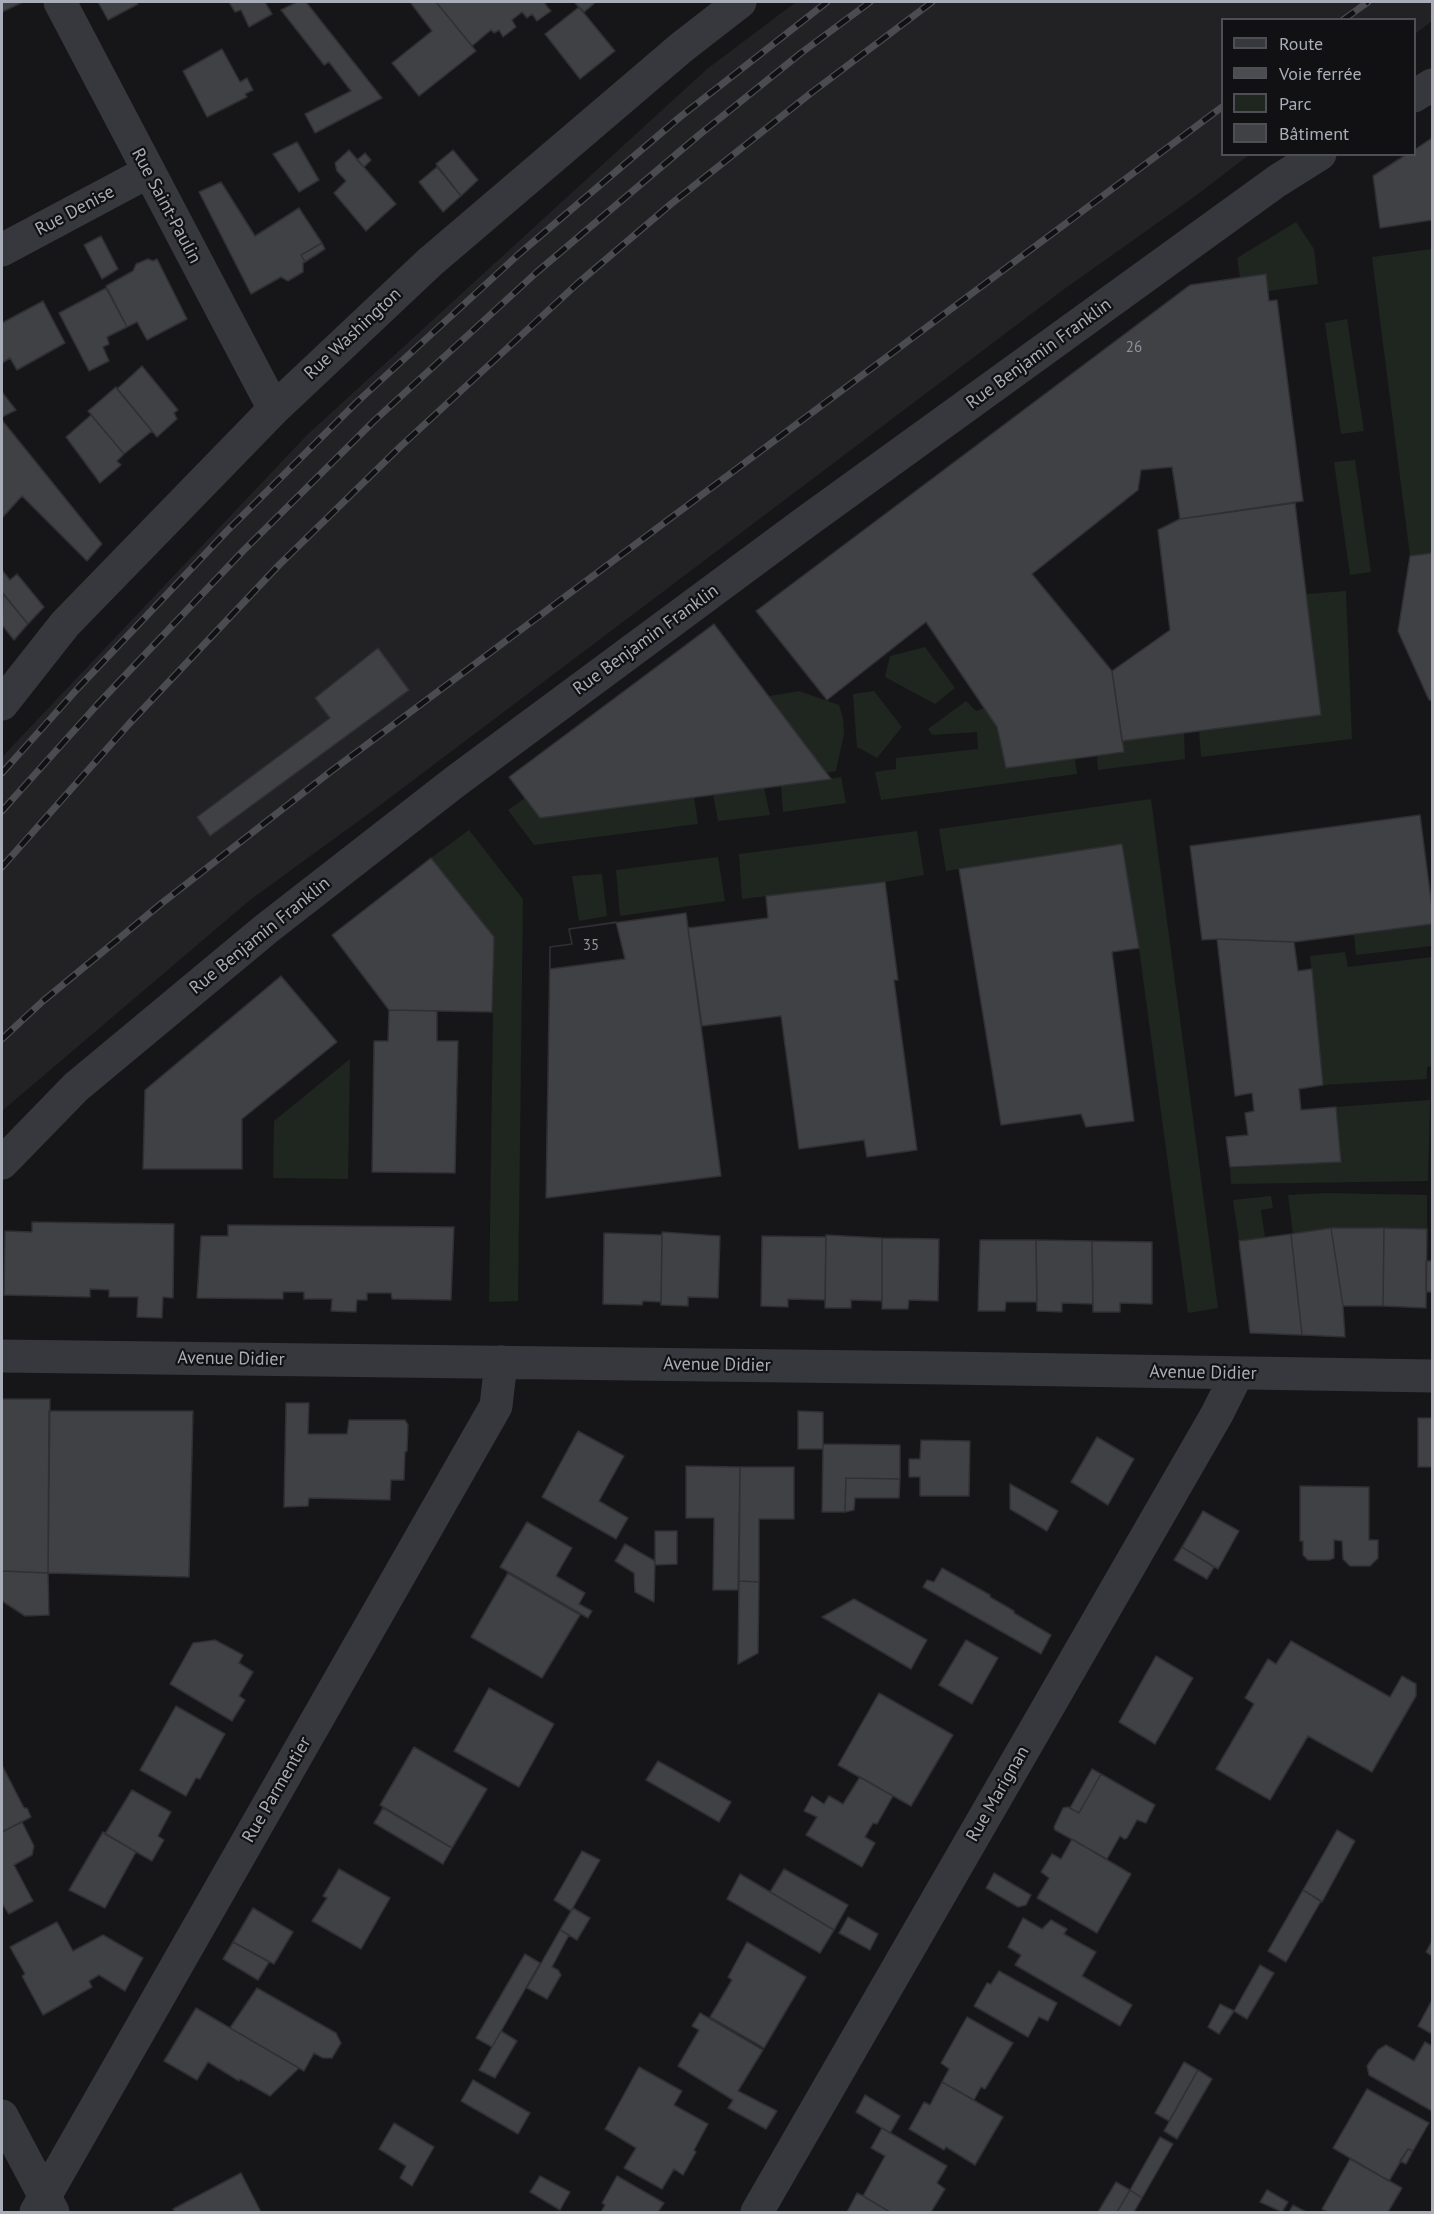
<!DOCTYPE html>
<meta charset="utf-8">
<style>
body{margin:0}
#map{position:relative;width:1434px;height:2214px;overflow:hidden;background:#161618;font-family:"PT Sans",sans-serif}
canvas{display:block}
.frame{position:absolute;inset:0;border:3px solid #a8adb8;pointer-events:none}
.legend{position:absolute;left:1221px;top:18px;width:195px;height:138px;box-sizing:border-box;background:#111113;border:2px solid #4d4f55;margin:0;padding:8px 10px;list-style:none;font-size:18px;color:#a8adb8}
.legend li{display:flex;align-items:center;gap:12px;height:30px}
.legend b{width:30px;border:2px solid #4d4f55}
</style>
<div id="map">
<canvas width="1434" height="2214"></canvas>
<div class="frame"></div>
<ul class="legend">
<li><b style="height:8px;background:#37383d"></b>Route</li>
<li><b style="height:8px;background:#4a4c52"></b>Voie ferrée</li>
<li><b style="height:16px;background:#1e261f"></b>Parc</li>
<li><b style="height:16px;background:#404145"></b>Bâtiment</li>
</ul>
</div>
<script>
const ctx = document.querySelector('canvas').getContext('2d');
ctx.lineJoin = 'round';
function paint(path, color) { ctx.fillStyle = color; ctx.fill(path, 'evenodd'); }
const poly = rows => new Path2D(rows.map(r => 'M' + r).join(''));
function stroke(path, color, width, dash) { ctx.strokeStyle = color; ctx.lineWidth = width; ctx.lineCap = dash ? 'butt' : 'round'; ctx.setLineDash(dash || []); ctx.stroke(path); }
function label(font, color, halo, rows, align = 'center') {
  ctx.font = font + ' "PT Sans",sans-serif'; ctx.lineWidth = 4.5; ctx.setLineDash([]); ctx.textBaseline = 'middle'; ctx.strokeStyle = halo; ctx.fillStyle = color; for (const [text, x, y, turn = 0] of rows) {
    ctx.save(); ctx.translate(x, y); ctx.rotate((+turn || 0) * Math.PI / 180); ctx.textAlign = isNaN(turn) ? turn : align; if (halo) ctx.strokeText(text, 0, 0); ctx.fillText(text, 0, 0); ctx.restore();
  }
}
const built = poly([
 [796,2,1432,2,1432,21,1415,34,1414,20,1222,20,1222,154,1249,155,1194,197,1063,290,375,809,250,900,2,1111,2,757,307,435,707,69]
]);
const green = poly([
 [1296,222,1314,249,1318,284,1268,291,1266,274,1240,278,1237,258],
 [1432,249,1432,553,1410,556,1372,257],
 [1347,319,1364,431,1341,434,1325,323],
 [1355,460,1371,572,1350,575,1334,462],
 [1346,591,1352,739,1201,757,1199,730,1321,715,1306,594],
 [925,647,955,688,935,704,885,677,890,656],
 [799,691,839,705,843,718,844,734,836,771,826,773,769,696],
 [874,691,902,727,877,758,857,747,853,694],
 [966,701,976,711,984,708,997,727,1006,768,1075,759,1077,774,881,800,875,772,896,769,896,758,978,749,977,732,932,735,928,729],
 [1184,732,1185,759,1098,770,1097,756,1124,753,1122,741],
 [841,777,846,803,783,812,781,786],
 [764,788,770,815,718,821,713,794],
 [694,797,698,824,534,845,508,810,525,798,540,818],
 [1151,799,1218,1308,1188,1313,1139,948,1122,844,946,871,939,829],
 [469,830,523,899,518,1301,489,1302,494,937,431,858],
 [917,831,924,875,885,882,742,899,739,854],
 [718,857,725,901,620,916,616,870],
 [602,874,607,916,579,921,572,876],
 [1432,924,1432,946,1356,955,1354,935],
 [1345,952,1348,967,1432,957,1432,1066,1427,1067,1427,1079,1323,1085,1310,956],
 [350,1059,348,1179,273,1178,274,1121],
 [1430,1100,1428,1181,1231,1184,1230,1168,1341,1162,1336,1107],
 [1327,1193,1427,1195,1427,1229,1331,1228,1293,1234,1288,1195],
 [1271,1196,1273,1208,1261,1210,1265,1237,1239,1241,1233,1200]
]);
const building = poly([
 [2,2,23,2,2,12,2,2],
 [98,2,137,2,138,4,108,20,98,2],
 [229,2,265,2,272,14,249,27,241,10,235,12,229,2],
 [297,2,306,2,382,98,315,133,305,114,351,91,329,62,324,65,281,10,297,2],
 [410,2,436,2,476,51,419,96,392,63,432,31,410,2],
 [436,2,547,2,545,4,551,11,537,21,532,14,527,18,522,12,512,20,516,27,503,37,499,30,494,33,491,30,472,46,436,2],
 [574,2,596,2,584,12,574,2],
 [579,7,615,51,580,79,545,34,579,7],
 [222,49,240,82,247,78,253,90,245,94,247,97,207,117,183,71,222,49],
 [1432,138,1432,220,1380,228,1373,176,1407,154,1414,154,1414,150,1432,138],
 [297,142,319,180,299,192,273,154,297,142],
 [349,150,396,204,366,231,334,193,346,181,337,171,335,163,349,150],
 [453,150,478,180,461,196,436,164,453,150],
 [365,153,371,160,364,167,357,160,365,153],
 [437,167,461,196,443,212,419,182,437,167],
 [221,182,255,236,299,208,322,243,301,255,305,262,303,263,303,272,288,281,281,277,251,294,199,192,221,182],
 [101,236,118,269,102,279,84,245,101,236],
 [322,243,325,249,305,262,301,255,322,243],
 [148,259,153,261,157,259,187,319,147,340,137,322,127,327,106,286,133,271,136,264,148,259],
 [1266,274,1269,301,1277,300,1303,501,1180,519,1172,467,1141,470,1138,490,1032,574,1112,671,1124,752,1006,768,997,727,926,622,827,700,756,611,1190,285,1266,274],
 [106,288,127,327,107,337,109,344,103,347,109,361,89,371,59,313,106,288],
 [43,301,65,343,17,370,10,358,2,363,2,323,43,301],
 [142,366,178,410,174,413,177,419,157,437,117,389,142,366],
 [116,387,152,431,124,454,88,411,116,387],
 [2,392,16,410,2,417,2,392],
 [91,415,124,454,117,461,121,465,100,483,66,437,91,415],
 [2,420,102,544,87,561,22,496,2,518,2,420],
 [1295,503,1321,715,1122,741,1112,671,1170,630,1158,530,1180,519,1295,503],
 [1432,553,1432,700,1429,700,1398,631,1410,556,1432,553],
 [2,570,10,580,17,574,44,607,28,624,2,592,2,570],
 [3,594,28,624,14,640,2,625,3,594],
 [714,624,831,779,540,818,509,777,714,624],
 [378,648,409,690,210,836,197,817,330,718,315,698,378,648],
 [1420,815,1432,908,1432,924,1294,942,1217,939,1202,940,1190,846,1420,815],
 [1122,844,1139,948,1112,952,1134,1121,1086,1127,1081,1114,1001,1125,959,869,1122,844],
 [431,858,494,937,492,1012,389,1010,332,935,431,858],
 [885,882,898,980,894,980,917,1150,867,1157,864,1140,799,1149,781,1016,702,1026,688,928,768,918,766,896,885,882],
 [686,913,721,1176,546,1198,550,947,572,944,569,929,686,913],
 [616,922,625,959,550,969,550,947,572,944,569,929,616,922],
 [1217,939,1294,942,1298,971,1312,969,1323,1085,1299,1089,1301,1110,1336,1107,1341,1162,1230,1167,1226,1137,1248,1135,1245,1113,1254,1111,1252,1093,1235,1096,1217,939],
 [281,976,337,1042,242,1119,242,1169,143,1169,145,1090,281,976],
 [389,1010,437,1011,437,1041,458,1041,455,1173,372,1172,374,1041,388,1041,389,1010],
 [32,1222,174,1224,173,1298,163,1297,162,1318,137,1317,138,1297,109,1297,109,1290,90,1289,90,1297,4,1295,5,1231,32,1232,32,1222],
 [228,1225,454,1227,451,1300,392,1299,391,1293,367,1293,367,1300,357,1300,356,1312,331,1311,332,1299,304,1299,304,1292,283,1292,283,1299,197,1298,201,1236,228,1236,228,1225],
 [1331,1228,1384,1228,1383,1306,1343,1306,1331,1228],
 [1331,1228,1343,1306,1345,1337,1302,1335,1291,1234,1331,1228],
 [1384,1228,1427,1229,1426,1308,1383,1306,1384,1228],
 [662,1232,720,1236,718,1298,688,1297,688,1306,661,1305,662,1232],
 [604,1233,662,1235,661,1302,643,1301,642,1305,603,1304,604,1233],
 [1291,1234,1302,1335,1250,1333,1239,1241,1291,1234],
 [826,1235,882,1238,882,1301,851,1300,851,1308,825,1308,826,1235],
 [762,1236,826,1237,825,1300,788,1299,788,1307,761,1306,762,1236],
 [882,1238,939,1239,938,1301,909,1300,908,1309,882,1309,882,1238],
 [980,1240,1036,1240,1037,1302,1006,1302,1005,1311,978,1311,980,1240],
 [1036,1240,1092,1241,1093,1304,1062,1303,1062,1312,1037,1311,1036,1240],
 [1092,1241,1152,1242,1152,1304,1120,1303,1120,1312,1093,1312,1092,1241],
 [1426,1261,1432,1261,1432,1292,1426,1292,1426,1261],
 [2,1399,50,1399,48,1573,2,1571,2,1399],
 [286,1403,309,1403,308,1434,347,1434,349,1420,405,1420,408,1425,407,1451,405,1452,404,1480,391,1480,390,1500,309,1498,308,1506,284,1507,286,1403],
 [49,1411,193,1411,189,1577,48,1573,49,1411],
 [798,1411,823,1412,823,1449,798,1449,798,1411],
 [1418,1418,1432,1418,1432,1467,1418,1467,1418,1418],
 [578,1431,624,1456,599,1501,628,1518,616,1539,542,1497,578,1431],
 [1097,1437,1134,1459,1108,1505,1071,1482,1097,1437],
 [921,1440,970,1441,969,1496,920,1496,920,1477,909,1477,909,1459,920,1459,921,1440],
 [823,1444,900,1445,900,1479,846,1478,845,1512,822,1512,823,1444],
 [686,1466,740,1467,738,1590,713,1590,714,1518,686,1518,686,1466],
 [740,1467,794,1467,794,1519,759,1519,759,1582,739,1581,740,1467],
 [846,1478,900,1479,899,1498,855,1498,854,1510,845,1512,846,1478],
 [1010,1484,1058,1511,1047,1531,1010,1509,1010,1484],
 [1300,1486,1369,1487,1369,1540,1378,1540,1378,1558,1370,1566,1350,1566,1343,1559,1342,1541,1334,1540,1334,1558,1329,1560,1308,1560,1303,1555,1303,1541,1300,1541,1300,1486],
 [1203,1511,1239,1531,1218,1569,1182,1547,1203,1511],
 [527,1522,572,1548,556,1576,585,1593,579,1604,592,1611,588,1618,500,1567,527,1522],
 [655,1531,677,1531,677,1564,655,1565,655,1531],
 [625,1544,655,1561,654,1602,635,1592,634,1573,615,1561,625,1544],
 [1182,1547,1214,1567,1207,1579,1174,1560,1182,1547],
 [942,1568,990,1595,990,1597,1014,1611,1014,1613,1051,1635,1041,1654,923,1587,927,1580,934,1582,942,1568],
 [2,1571,48,1573,49,1615,25,1616,2,1601,2,1571],
 [508,1573,580,1615,542,1678,471,1637,508,1573],
 [739,1581,759,1582,758,1653,738,1664,739,1581],
 [854,1599,927,1640,911,1669,822,1617,854,1599],
 [215,1640,243,1655,239,1663,253,1672,239,1696,245,1700,232,1721,170,1684,193,1643,215,1640],
 [966,1640,998,1658,972,1704,939,1685,966,1640],
 [1291,1641,1390,1697,1402,1676,1416,1684,1416,1696,1372,1772,1308,1736,1270,1800,1216,1769,1254,1704,1245,1698,1268,1659,1276,1664,1291,1641],
 [1156,1656,1193,1678,1155,1744,1119,1722,1156,1656],
 [489,1688,554,1724,519,1787,454,1751,489,1688],
 [879,1693,953,1735,911,1806,838,1765,879,1693],
 [176,1706,225,1734,200,1779,196,1778,186,1796,140,1770,176,1706],
 [414,1747,487,1789,452,1848,380,1805,414,1747],
 [658,1761,731,1802,719,1822,646,1780,658,1761],
 [2,1765,24,1808,27,1808,31,1817,2,1832,2,1765],
 [1092,1769,1101,1774,1079,1813,1070,1808,1092,1769],
 [1101,1774,1155,1805,1146,1823,1137,1820,1127,1838,1124,1839,1120,1836,1107,1859,1055,1830,1054,1827,1063,1808,1068,1807,1079,1813,1101,1774],
 [860,1777,893,1796,877,1824,873,1823,865,1837,875,1843,862,1867,806,1835,817,1817,804,1811,812,1796,824,1804,829,1796,843,1804,860,1777],
 [132,1790,171,1812,158,1836,164,1840,152,1861,105,1834,132,1790],
 [383,1808,452,1848,443,1864,374,1823,383,1808],
 [22,1822,34,1846,32,1855,14,1865,33,1901,9,1914,2,1904,2,1832,22,1822],
 [1337,1830,1355,1841,1322,1902,1303,1890,1337,1830],
 [103,1832,136,1852,105,1908,69,1890,103,1832],
 [1072,1839,1131,1874,1097,1933,1037,1898,1049,1878,1041,1872,1052,1854,1061,1859,1072,1839],
 [582,1851,600,1860,571,1911,554,1900,582,1851],
 [339,1869,390,1898,361,1949,312,1921,327,1898,323,1896,339,1869],
 [784,1869,848,1905,834,1930,770,1892,784,1869],
 [994,1873,1031,1895,1026,1905,1018,1907,986,1888,994,1873],
 [740,1874,834,1930,820,1953,727,1899,740,1874],
 [1303,1890,1321,1901,1286,1962,1268,1951,1303,1890],
 [253,1908,293,1932,274,1964,233,1942,253,1908],
 [573,1908,590,1918,577,1940,560,1930,573,1908],
 [848,1917,878,1934,870,1950,839,1933,848,1917],
 [1023,1918,1042,1929,1051,1920,1067,1929,1064,1934,1096,1952,1082,1976,1132,2005,1120,2026,1015,1965,1021,1955,1008,1947,1023,1918],
 [57,1922,73,1951,103,1935,143,1958,125,1991,99,1975,89,1981,92,1987,43,2015,22,1976,25,1974,10,1947,57,1922],
 [560,1930,569,1935,552,1967,558,1970,561,1975,547,1999,527,1988,560,1930],
 [1432,1941,1432,1956,1426,1952,1432,1941],
 [233,1942,269,1962,258,1980,223,1959,233,1942],
 [747,1942,806,1977,764,2048,710,2017,732,1980,728,1977,747,1942],
 [525,1954,540,1963,492,2047,476,2038,525,1954],
 [1260,1965,1274,1973,1247,2019,1234,2011,1260,1965],
 [999,1971,1057,2003,1048,2021,1039,2017,1028,2037,974,2006,987,1983,991,1984,999,1971],
 [257,1988,336,2033,341,2043,332,2058,323,2058,314,2053,304,2071,230,2028,257,1988],
 [1432,2000,1432,2034,1418,2026,1432,2000],
 [1220,2004,1234,2011,1219,2034,1208,2027,1220,2004],
 [196,2008,230,2028,299,2068,270,2096,240,2079,239,2081,208,2062,197,2080,164,2061,196,2008],
 [700,2013,763,2050,738,2091,777,2111,766,2129,728,2108,733,2100,678,2066,699,2030,692,2026,700,2013],
 [967,2017,1013,2043,985,2089,981,2087,974,2100,942,2082,949,2069,941,2063,967,2017],
 [501,2031,517,2041,495,2078,479,2070,501,2031],
 [1425,2042,1432,2046,1432,2111,1369,2075,1367,2066,1378,2050,1386,2045,1414,2061,1425,2042],
 [1184,2062,1198,2070,1169,2121,1155,2113,1184,2062],
 [639,2067,682,2091,674,2105,708,2124,694,2150,696,2152,683,2175,674,2169,662,2189,624,2168,636,2148,605,2129,639,2067],
 [1198,2070,1212,2079,1177,2139,1164,2131,1198,2070],
 [473,2080,530,2113,518,2134,461,2101,473,2080],
 [942,2082,1003,2117,975,2165,946,2147,944,2150,909,2129,924,2102,930,2105,942,2082],
 [1367,2089,1429,2123,1413,2151,1408,2149,1389,2181,1333,2148,1367,2089],
 [865,2095,900,2116,890,2133,856,2112,865,2095],
 [394,2123,434,2147,412,2186,400,2178,406,2166,379,2149,394,2123],
 [882,2128,947,2166,937,2183,945,2189,931,2212,890,2212,863,2196,885,2156,871,2148,882,2128],
 [1160,2137,1173,2144,1142,2198,1130,2190,1160,2137],
 [1408,2149,1413,2151,1406,2164,1400,2161,1408,2149],
 [1350,2159,1402,2188,1388,2212,1328,2212,1322,2209,1350,2159],
 [241,2173,261,2212,175,2212,173,2209,241,2173],
 [540,2176,570,2192,560,2210,530,2192,540,2176],
 [617,2176,664,2203,658,2212,601,2212,605,2205,602,2203,617,2176],
 [1116,2182,1130,2190,1117,2212,1098,2212,1116,2182],
 [1130,2190,1142,2198,1134,2212,1117,2212,1130,2190],
 [1267,2190,1288,2202,1282,2212,1260,2202,1267,2190],
 [857,2193,863,2196,890,2212,847,2212,857,2193],
 [1293,2205,1306,2212,1289,2212,1293,2205]
]);
const street = poly([
 [60,2,274,409],
 [1414,96,1432,85],
 [2,250,148,172],
 [2,704,65,624,274,409,430,262,682,47,740,2],
 [2,1163,76,1087,266,929,456,781,803,524,1277,181,1320,154],
 [2,1356,946,1368,1432,1376],
 [2,2116,53,2212],
 [36,2212,496,1406,501,1362],
 [757,2212,1217,1414,1237,1374]
]);
const rail = poly([
 [1343,20,1368,2],
 [2,773,79,687,227,531,357,402,519,254,680,117,827,2],
 [2,811,97,705,242,552,375,420,537,272,699,135,801,53,870,2],
 [2,867,129,724,279,565,401,446,577,284,671,204,811,93,932,2],
 [2,1039,43,1001,162,903,330,772,1222,107]
]);
const numberNames = [
 ["26",1134,348],
 ["35",591,946]
];
const streetNames = [
 ["Rue Saint-Paulin",166,206,62],
 ["Rue Denise",75,211,-28],
 ["Rue Washington",353,334,-43],
 ["Rue Benjamin Franklin",1039,354,-36],
 ["Rue Benjamin Franklin",646,640,-36],
 ["Rue Benjamin Franklin",260,936,-39],
 ["Avenue Didier",231,1359,1],
 ["Avenue Didier",717,1365,1],
 ["Avenue Didier",1203,1373,1],
 ["Rue Parmentier",277,1790,-60],
 ["Rue Marignan",998,1794,-60]
];
paint(built, '#222225');
paint(green, '#1e261f');
paint(building, '#404145');
stroke(building, '#303034', 1.5);
stroke(street, '#37383d', 33);
stroke(rail, '#4a4c52', 7);
stroke(rail, '#111113', 4.5, [14]);
label('15px', '#8e929b', null, numberNames);
label('18px', '#a8adb8', '#111113', streetNames);
</script>
